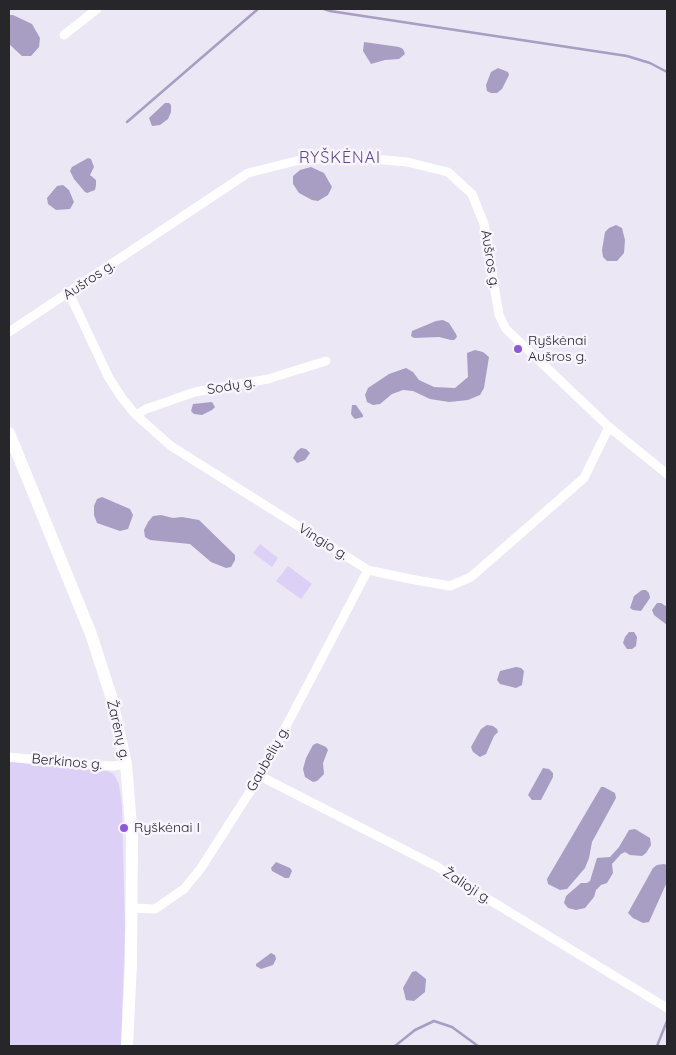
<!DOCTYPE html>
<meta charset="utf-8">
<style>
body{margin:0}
#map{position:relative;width:676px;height:1055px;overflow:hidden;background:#ebe7f4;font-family:Quicksand,sans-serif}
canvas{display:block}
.frame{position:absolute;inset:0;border:10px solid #27262b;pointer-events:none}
</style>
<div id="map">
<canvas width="676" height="1055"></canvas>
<div class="frame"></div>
</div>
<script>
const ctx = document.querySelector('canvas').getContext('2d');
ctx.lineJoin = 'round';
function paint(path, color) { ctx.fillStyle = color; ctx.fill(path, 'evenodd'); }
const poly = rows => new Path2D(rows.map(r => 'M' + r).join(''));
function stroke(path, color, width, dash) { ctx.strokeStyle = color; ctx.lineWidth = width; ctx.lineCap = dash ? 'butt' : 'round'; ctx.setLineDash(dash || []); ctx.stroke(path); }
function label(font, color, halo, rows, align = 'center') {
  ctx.font = font + ' Quicksand,sans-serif'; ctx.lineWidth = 5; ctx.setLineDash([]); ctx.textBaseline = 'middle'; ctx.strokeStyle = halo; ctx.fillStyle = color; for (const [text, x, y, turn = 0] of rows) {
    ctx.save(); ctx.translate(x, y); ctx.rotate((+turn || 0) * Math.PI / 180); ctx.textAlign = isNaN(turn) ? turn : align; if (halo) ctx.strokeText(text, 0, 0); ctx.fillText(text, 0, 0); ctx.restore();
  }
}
const green = poly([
 [260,544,278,558,272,567,253,553],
 [288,566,312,584,301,599,276,581],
 [9,762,107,771,114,774,119,785,122,807,125,927,121,1046,9,1046,9,891,10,891]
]);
const water = poly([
 [9,15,13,15,32,24,40,38,39,47,31,56,22,56,9,44],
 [364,42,399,47,403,49,405,54,399,59,385,60,371,64,363,51],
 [498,68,508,72,509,75,502,89,497,93,491,93,487,91,486,85,491,72],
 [165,103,169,103,171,105,171,112,168,119,160,125,152,126,149,118],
 [88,158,91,159,94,167,90,175,96,180,96,185,95,190,87,193,85,192,74,179,70,171,72,167],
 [311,167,324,173,332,187,328,195,318,201,312,200,299,193,293,184,293,176,300,170],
 [63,185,69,190,74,202,70,209,56,210,48,204,47,198,57,186],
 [616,225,622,228,625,240,624,253,617,261,607,261,603,257,602,250,605,232,609,228],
 [443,320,449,323,456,334,457,337,454,340,451,340,439,337,414,338,411,336,412,331,436,321],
 [475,350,483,352,489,357,484,388,480,395,468,400,449,402,430,399,413,391,403,390,392,394,380,404,373,405,367,402,365,395,368,388,389,374,406,368,413,372,419,380,434,387,455,388,468,377,467,353],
 [212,402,215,407,212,410,202,415,194,414,191,411,193,404],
 [352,405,356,405,363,415,363,417,355,419,353,417,351,414],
 [301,448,306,449,310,453,305,460,297,463,293,458,297,451],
 [102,497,130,509,133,515,128,529,120,531,97,523,94,515,94,506,97,499],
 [161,515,173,518,182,517,199,520,235,555,235,560,231,567,226,568,211,562,190,544,150,540,145,537,144,530,148,522,153,516],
 [642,590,646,590,649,593,650,598,641,611,633,610,630,608,634,596],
 [657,603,661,603,667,607,667,625,654,615,652,610],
 [629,632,634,632,637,637,636,646,632,649,627,649,623,643,625,637],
 [516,667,521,668,524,671,522,685,516,688,500,684,497,680,500,671],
 [487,725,493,726,497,729,498,732,494,736,486,754,480,757,473,752,471,747,481,729],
 [317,743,326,747,328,750,323,763,324,774,317,781,313,782,305,777,303,769,306,758,313,745],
 [543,768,549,769,553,773,553,777,541,800,532,800,528,795],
 [601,787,604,787,615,793,616,798,592,842,589,858,585,868,567,889,560,890,548,884,547,879],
 [635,829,650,838,651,845,646,853,642,856,630,855,625,852,621,854,612,864,613,873,607,883,601,885,596,890,594,897,585,908,576,910,568,908,564,903,566,896,581,883,587,883,590,881,597,858,610,857,619,847,629,830],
 [276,862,290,868,292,871,289,878,285,878,272,871,271,868],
 [664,864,667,865,667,882,649,922,643,923,633,918,628,913,653,868,657,865],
 [271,953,275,955,276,959,273,965,261,969,256,966,256,964],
 [416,971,426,979,425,992,414,1001,406,1000,403,988,412,972]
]);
const stream = poly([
 [324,9,330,11,627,56,650,63,667,72],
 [127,122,258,9],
 [395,1046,415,1030,434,1021,452,1027,478,1046],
 [657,1046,667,1021]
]);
const street = poly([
 [64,35,97,9],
 [69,293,109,378,122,398,136,415,171,446,368,570,410,579,450,586,471,577,584,478,609,427],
 [9,332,248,173,296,161,351,157,407,162,448,172,472,194,484,224,499,315,506,329,609,427,667,474],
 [136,415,146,409,195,392,268,379,326,361],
 [9,757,91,765,113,766,126,764],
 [260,776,436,866,488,899,667,1008],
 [132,908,155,909,184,889,201,868,260,776,368,570]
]);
const secondary = poly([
 [9,433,91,634,111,696,126,764,132,838,131,964,127,1046]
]);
const markers = [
 [518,349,5,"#8c5bd4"],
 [124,828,5,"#8c5bd4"]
];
const streetNames = [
 ["Aušros g.",490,259,81],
 ["Aušros g.",89,280,-34],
 ["Sodų g.",231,386,-10],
 ["Vingio g.",323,542,32],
 ["Žarėnų g.",118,730,77],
 ["Gaubelių g.",268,759,-61],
 ["Berkinos g.",67,762,5],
 ["Žalioji g.",467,886,33]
];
const poiNames = [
 ["Ryškėnai",528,341],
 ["Aušros g.",528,357],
 ["Ryškėnai I",134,828]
];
const quarterNames = [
 ["RYŠKĖNAI",340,158]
];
paint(green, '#dcd0f6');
paint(water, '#a89dc2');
stroke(stream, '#a89dc2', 2.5);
stroke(street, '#fff', 9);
stroke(secondary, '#fff', 12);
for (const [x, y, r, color] of markers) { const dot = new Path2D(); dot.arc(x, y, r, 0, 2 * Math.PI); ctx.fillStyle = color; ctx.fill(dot); stroke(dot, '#f8f5ff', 2); }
label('14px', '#27262b', '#f8f5ff', streetNames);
label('14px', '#27262b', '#f8f5ff', poiNames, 'left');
ctx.letterSpacing = '1px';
label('16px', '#5e4785', '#f8f5ff', quarterNames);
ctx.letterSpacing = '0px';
</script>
